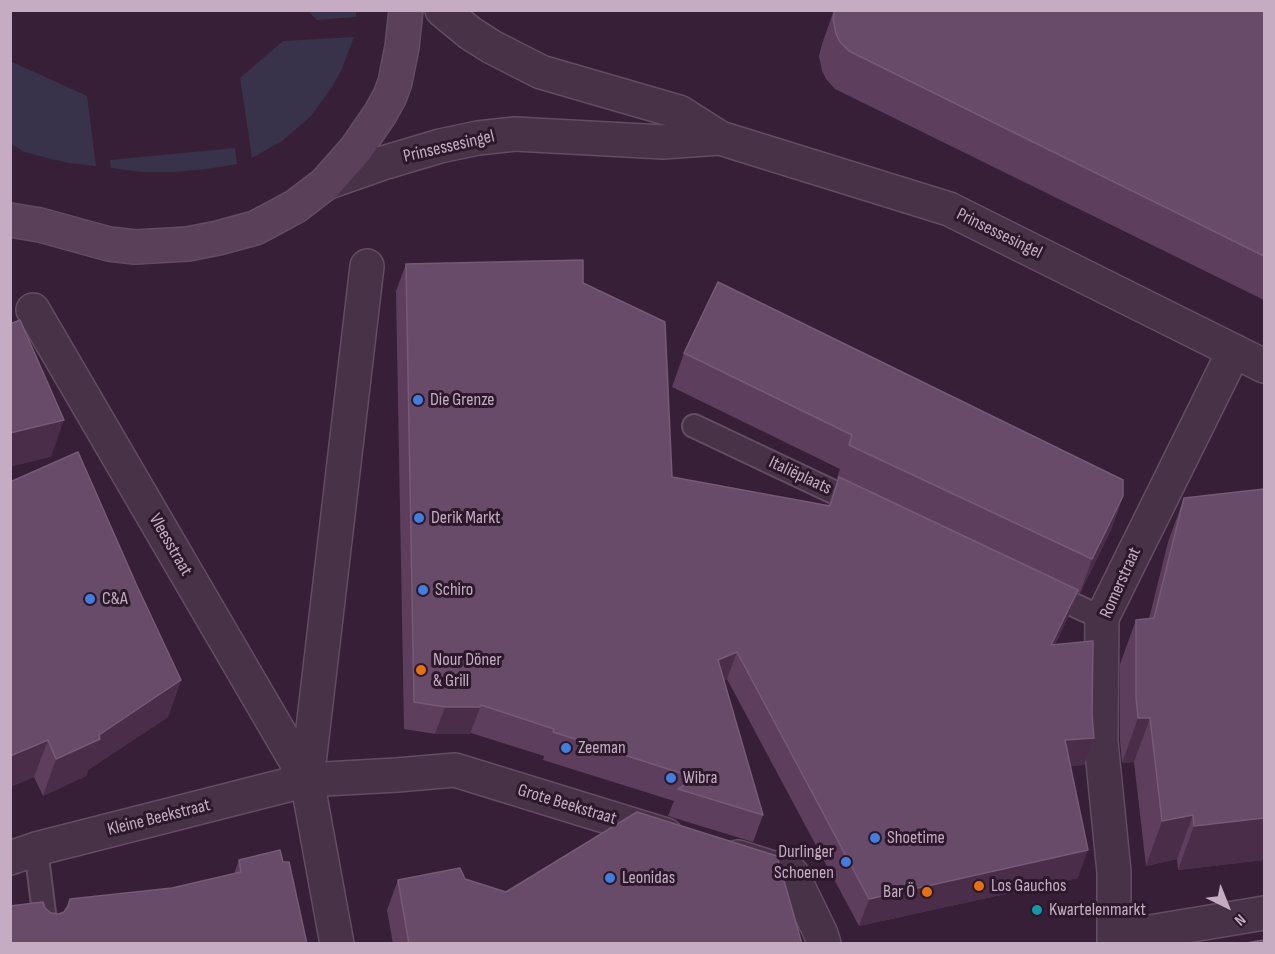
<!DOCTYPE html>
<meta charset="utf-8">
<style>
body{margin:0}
#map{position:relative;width:1275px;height:954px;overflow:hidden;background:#371f37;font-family:"Sofia Sans Condensed",sans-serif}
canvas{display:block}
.frame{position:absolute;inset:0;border:12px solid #c5acc3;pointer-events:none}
.north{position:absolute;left:1197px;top:876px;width:60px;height:60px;-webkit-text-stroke:4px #2c182b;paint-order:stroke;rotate:137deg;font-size:16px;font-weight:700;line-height:24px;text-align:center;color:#c5acc3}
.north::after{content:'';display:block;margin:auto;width:21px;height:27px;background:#c5acc3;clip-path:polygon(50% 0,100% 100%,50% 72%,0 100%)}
</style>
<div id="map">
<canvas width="1275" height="954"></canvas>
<div class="frame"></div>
<div class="north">N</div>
</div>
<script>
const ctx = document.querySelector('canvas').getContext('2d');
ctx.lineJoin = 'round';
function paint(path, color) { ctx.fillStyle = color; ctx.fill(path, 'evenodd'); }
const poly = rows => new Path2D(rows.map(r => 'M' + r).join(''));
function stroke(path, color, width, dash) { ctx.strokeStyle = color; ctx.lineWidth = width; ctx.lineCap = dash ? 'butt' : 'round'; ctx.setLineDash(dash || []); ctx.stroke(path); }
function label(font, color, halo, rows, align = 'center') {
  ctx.font = font + ' "Sofia Sans Condensed",sans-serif'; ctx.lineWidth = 6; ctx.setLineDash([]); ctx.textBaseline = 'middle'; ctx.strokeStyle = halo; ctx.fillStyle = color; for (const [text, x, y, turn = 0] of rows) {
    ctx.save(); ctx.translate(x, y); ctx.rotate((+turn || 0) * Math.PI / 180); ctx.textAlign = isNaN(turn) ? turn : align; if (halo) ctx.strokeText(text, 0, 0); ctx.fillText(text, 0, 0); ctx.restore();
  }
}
const green = poly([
 [308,11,356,11,356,17,317,20],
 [354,37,341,71,332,87,311,116,282,141,252,158,240,78,283,41],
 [10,61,87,96,96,166,68,163,24,152,11,144],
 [235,148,237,164,207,169,173,172,141,172,111,168,110,160]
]);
const lane = poly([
 [694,426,861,505],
 [1046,592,1102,618],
 [36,849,46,929]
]);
const street = poly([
 [442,10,470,33,492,47,541,72,679,112,720,138,949,209,1264,366],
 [326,183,383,163,440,146,478,138,515,134,663,142,720,138],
 [33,310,307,780],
 [738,857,792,874,821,934,824,944],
 [10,858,36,849,307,780,397,775,455,770,666,835],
 [1114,938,1264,913],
 [337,944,307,780,367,266],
 [1114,944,1114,872,1101,742,1102,618,1234,351]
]);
const secondary = poly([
 [10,220,40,225,109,244,135,247,188,244,218,238,255,228,274,218,296,206,326,183,356,149,380,114,390,96,395,82,402,47,406,10]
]);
const wall = poly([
 [834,10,1264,10,1264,300,835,89,826,79,822,71,819,56,822,44],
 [406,264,583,283,672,477,828,506,838,479,837,478,840,469,672,387,684,353,1123,496,1111,530,1080,593,1078,592,1068,617,1055,644,1092,715,1094,738,1084,765,1070,766,1078,878,859,926,727,679,724,681,763,815,753,842,668,816,674,801,543,760,544,756,471,733,470,734,435,734,404,729,396,291],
 [1264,489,1264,860,1178,870,1177,859,1146,866,1134,762,1122,763,1120,741,1120,664,1136,620,1149,619,1168,542,1184,498],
 [137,586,181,680,168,717,88,770,86,776,43,796,34,777,10,787],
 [239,860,283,862,10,944,45,908,51,913,59,914,64,912,66,909,70,899,172,888,234,874],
 [398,880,506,892,802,944,393,944,387,910]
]);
const shadedWall = poly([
 [64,420,51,457,10,467,10,433],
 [1123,496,1111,530,1080,593,1092,559],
 [1078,590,1068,617,1042,672,1051,645],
 [737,652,727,679,708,687,718,660],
 [181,680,168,717,88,770,86,776,43,796,56,759,99,735],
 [481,705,470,734,435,734,445,707],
 [1138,718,1150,718,1134,762,1122,763],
 [1094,738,1084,765,1055,767,1065,740],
 [48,740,34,777,10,787,10,756],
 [1193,815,1177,859,1146,866,1162,821],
 [1264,818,1264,860,1178,870,1194,826],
 [1088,850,1078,878,859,926,869,899]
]);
const building = poly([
 [835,10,1264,10,1264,256,849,51,840,42,836,34,833,18,835,10],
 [583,260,583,283,665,322,672,477,830,506,839,477,1078,590,1051,645,1093,641,1092,715,1094,738,1065,740,1088,850,869,899,737,652,718,660,763,815,678,789,696,778,553,732,554,729,481,705,480,707,445,707,414,702,406,264,583,260],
 [718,282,1123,480,1123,496,1092,559,849,445,852,435,684,353,718,282],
 [20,320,64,420,10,433,10,324,20,320],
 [78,452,137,586,181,680,99,735,100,739,56,759,48,740,10,756,10,482,78,452],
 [1264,489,1264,818,1194,826,1193,815,1162,821,1150,718,1138,718,1136,697,1136,620,1154,618,1184,498,1264,489],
 [637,812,777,856,802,944,409,944,398,880,460,868,465,879,506,892,637,812],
 [280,850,283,862,289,862,307,944,10,944,10,906,43,902,45,908,51,913,59,914,64,912,68,906,70,899,172,888,241,872,239,860,280,850],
 [1264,940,1264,944,1240,944,1264,940]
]);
const markers = [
 [418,400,6,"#3f7fe0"],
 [419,518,6,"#3f7fe0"],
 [423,590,6,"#3f7fe0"],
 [90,599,6,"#3f7fe0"],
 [421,670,6,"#e8710a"],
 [566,748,6,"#3f7fe0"],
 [671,778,6,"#3f7fe0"],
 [875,838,6,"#3f7fe0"],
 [846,862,6,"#3f7fe0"],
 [610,878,6,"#3f7fe0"],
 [979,886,6,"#e8710a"],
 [927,892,6,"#e8710a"],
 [1037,910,6,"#0f9aa8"]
];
const streetNames = [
 ["Prinsessesingel",449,147,-13],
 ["Prinsessesingel",999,234,26],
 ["Italiëplaats",800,476,25],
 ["Vleesstraat",170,545,60],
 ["Romerstraat",1121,583,-66],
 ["Grote Beekstraat",567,805,17],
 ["Kleine Beekstraat",159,818,-14]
];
const poiNames = [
 ["Die Grenze",430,400],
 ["Derik Markt",431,518],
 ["Schiro",435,590],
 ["C&A",102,599],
 ["Nour Döner",433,660],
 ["& Grill",433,681],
 ["Zeeman",578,748],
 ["Wibra",683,778],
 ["Shoetime",887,838],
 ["Durlinger",834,852,"right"],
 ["Schoenen",834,873,"right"],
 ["Leonidas",622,878],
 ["Los Gauchos",991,886],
 ["Bar Ö",915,892,"right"],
 ["Kwartelenmarkt",1049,910]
];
paint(green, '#38324b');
stroke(lane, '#634d62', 26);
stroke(street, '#634d62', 36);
stroke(secondary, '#634d62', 36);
stroke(lane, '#483247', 22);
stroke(street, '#483247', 33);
stroke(secondary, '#5b4059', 33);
paint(wall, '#5d3f5d');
paint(shadedWall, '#492d49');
paint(building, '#684b68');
stroke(building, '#775a76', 1.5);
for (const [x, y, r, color] of markers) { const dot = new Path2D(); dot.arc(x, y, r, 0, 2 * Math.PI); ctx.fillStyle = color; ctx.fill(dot); stroke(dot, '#2c182b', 2); }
label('18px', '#c5acc3', '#2c182b', streetNames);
label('18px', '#c5acc3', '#2c182b', poiNames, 'left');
</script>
